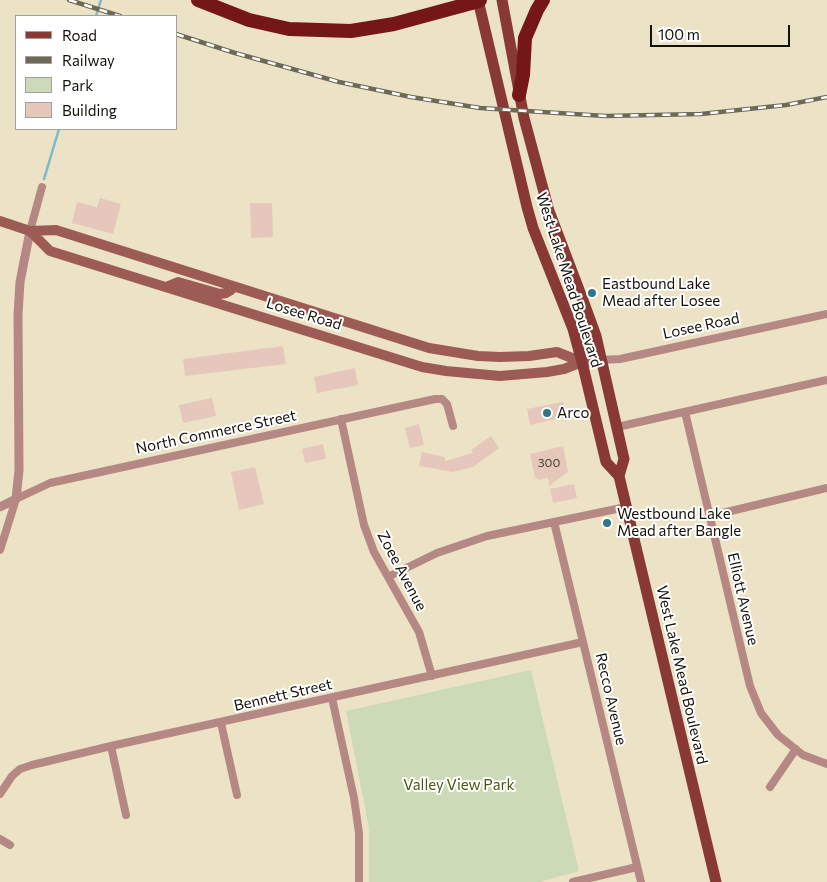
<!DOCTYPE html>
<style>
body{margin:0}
#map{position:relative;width:827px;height:882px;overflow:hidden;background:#ece3c7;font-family:Commissioner,sans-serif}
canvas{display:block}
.legend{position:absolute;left:15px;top:15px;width:162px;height:115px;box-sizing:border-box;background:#fff;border:1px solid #a1a09c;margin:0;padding:6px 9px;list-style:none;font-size:15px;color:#141108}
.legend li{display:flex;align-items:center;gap:10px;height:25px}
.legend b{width:25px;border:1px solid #a1a09c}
.scale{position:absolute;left:650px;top:25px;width:140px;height:22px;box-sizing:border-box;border:2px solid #141108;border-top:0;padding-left:6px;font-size:15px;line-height:18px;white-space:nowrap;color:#141108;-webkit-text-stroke:4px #fff;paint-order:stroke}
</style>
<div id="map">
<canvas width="827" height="882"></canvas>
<ul class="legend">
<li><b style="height:6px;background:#883935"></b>Road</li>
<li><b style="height:6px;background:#6e6857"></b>Railway</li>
<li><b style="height:14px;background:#cddab7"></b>Park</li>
<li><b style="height:14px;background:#e5c8bb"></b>Building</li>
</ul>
<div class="scale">100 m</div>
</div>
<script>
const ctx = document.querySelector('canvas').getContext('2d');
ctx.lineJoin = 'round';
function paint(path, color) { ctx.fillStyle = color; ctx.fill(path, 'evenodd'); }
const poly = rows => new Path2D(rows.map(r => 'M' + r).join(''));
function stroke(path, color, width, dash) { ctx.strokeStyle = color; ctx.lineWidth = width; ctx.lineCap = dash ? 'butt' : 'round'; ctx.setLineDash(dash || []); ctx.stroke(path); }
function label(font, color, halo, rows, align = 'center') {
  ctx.font = font + ' Commissioner,sans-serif'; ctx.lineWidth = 4; ctx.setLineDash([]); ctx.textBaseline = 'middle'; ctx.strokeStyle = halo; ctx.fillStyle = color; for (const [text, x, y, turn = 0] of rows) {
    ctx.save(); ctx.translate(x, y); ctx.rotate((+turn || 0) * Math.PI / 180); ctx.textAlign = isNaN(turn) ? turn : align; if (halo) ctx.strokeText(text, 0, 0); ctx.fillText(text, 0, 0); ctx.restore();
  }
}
const green = poly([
 [531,670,579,871,540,882,369,882,369,828,346,711]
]);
const stream = poly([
 [96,16,101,0],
 [44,179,59,129]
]);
const building = poly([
 [100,198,121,204,113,234,72,223,77,202,97,207],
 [250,203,272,203,273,237,251,238],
 [283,346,286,364,185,376,183,359],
 [355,368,358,385,317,393,314,377],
 [212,398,216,416,183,423,179,405],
 [563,402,566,417,530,425,527,409],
 [419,424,424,445,410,448,405,428],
 [491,436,499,448,473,467,453,472,419,466,422,452,445,457,445,461,473,453,471,450],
 [323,444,326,459,305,463,302,449],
 [563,446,568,472,549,486,548,478,539,480,535,477,530,454],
 [255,467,264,504,239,510,231,472],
 [574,484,577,498,553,503,550,489]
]);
const minor = poly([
 [30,231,42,187],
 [601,360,620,359,827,314],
 [685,412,750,686,761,713,778,735,803,755,827,764],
 [341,419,364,525,374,552,419,632,432,676],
 [617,427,827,380],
 [710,516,827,488],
 [554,522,641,882],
 [0,550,16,499,50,483,435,399,442,399,447,404,453,426],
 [388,577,437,553,487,536,626,507],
 [332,698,354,798,359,833,359,882],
 [221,723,237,795],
 [111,746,126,815],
 [770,787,796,749],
 [0,794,12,776,20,769,32,765,111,746,583,642],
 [0,839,10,845],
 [573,882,637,867]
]);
const tertiary = poly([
 [0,507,16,499,19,470,18,315,20,282,30,231]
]);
const secondary = poly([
 [0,221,30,231,56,230,429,348,478,356,500,357,529,356,557,352,582,362],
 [30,231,50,251,422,367,446,371,500,376,547,372,564,369,582,362,601,360],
 [166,287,178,282,220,294,226,293,231,290,232,286]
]);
const primary = poly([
 [478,0,527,207,533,228,573,329,582,362,606,462,619,476],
 [502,0,524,118,549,211,584,303,596,336,624,459,619,476,716,882]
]);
const motorway = poly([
 [198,0,249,20,289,29,351,31,394,24,479,1,480,0],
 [519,95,523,75,525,38,537,10,543,0]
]);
const rail = poly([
 [69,0,120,16],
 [176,34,235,53,339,82,411,97,480,108,605,116,701,114,786,105,827,97]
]);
const markers = [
 [592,293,5,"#307683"],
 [547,413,5,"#307683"],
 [607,523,5,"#307683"]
];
const numberNames = [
 ["300",549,463]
];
const streetNames = [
 ["West Lake Mead Boulevard",569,280,72],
 ["Losee Road",304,314,17],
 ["Losee Road",701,326,-12],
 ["North Commerce Street",216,432,-12],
 ["Zoee Avenue",402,571,62],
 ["Elliott Avenue",743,599,77],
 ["West Lake Mead Boulevard",682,675,77],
 ["Bennett Street",283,695,-13],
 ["Recco Avenue",611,699,77]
];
const poiNames = [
 ["Eastbound Lake",602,284],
 ["Mead after Losee",602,301],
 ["Arco",557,413],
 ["Westbound Lake",617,514],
 ["Mead after Bangle",617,531]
];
const parkNames = [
 ["Valley View Park",459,785]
];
paint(green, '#cddab7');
stroke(stream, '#7bbaca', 2.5);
paint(building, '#e5c8bb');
stroke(minor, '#b68883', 8);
stroke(tertiary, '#b68883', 9);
stroke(secondary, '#9d5b56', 10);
stroke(primary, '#883935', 11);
stroke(motorway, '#751719', 14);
stroke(rail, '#6e6857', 4.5);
stroke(rail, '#fff', 2.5, [8]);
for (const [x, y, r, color] of markers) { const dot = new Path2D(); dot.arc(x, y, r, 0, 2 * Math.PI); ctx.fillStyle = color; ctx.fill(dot); stroke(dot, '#fff', 2); }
label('12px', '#483f35', null, numberNames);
label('15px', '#141108', '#fff', streetNames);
label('15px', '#141108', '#fff', poiNames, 'left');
label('15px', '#475a10', '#fff', parkNames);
</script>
